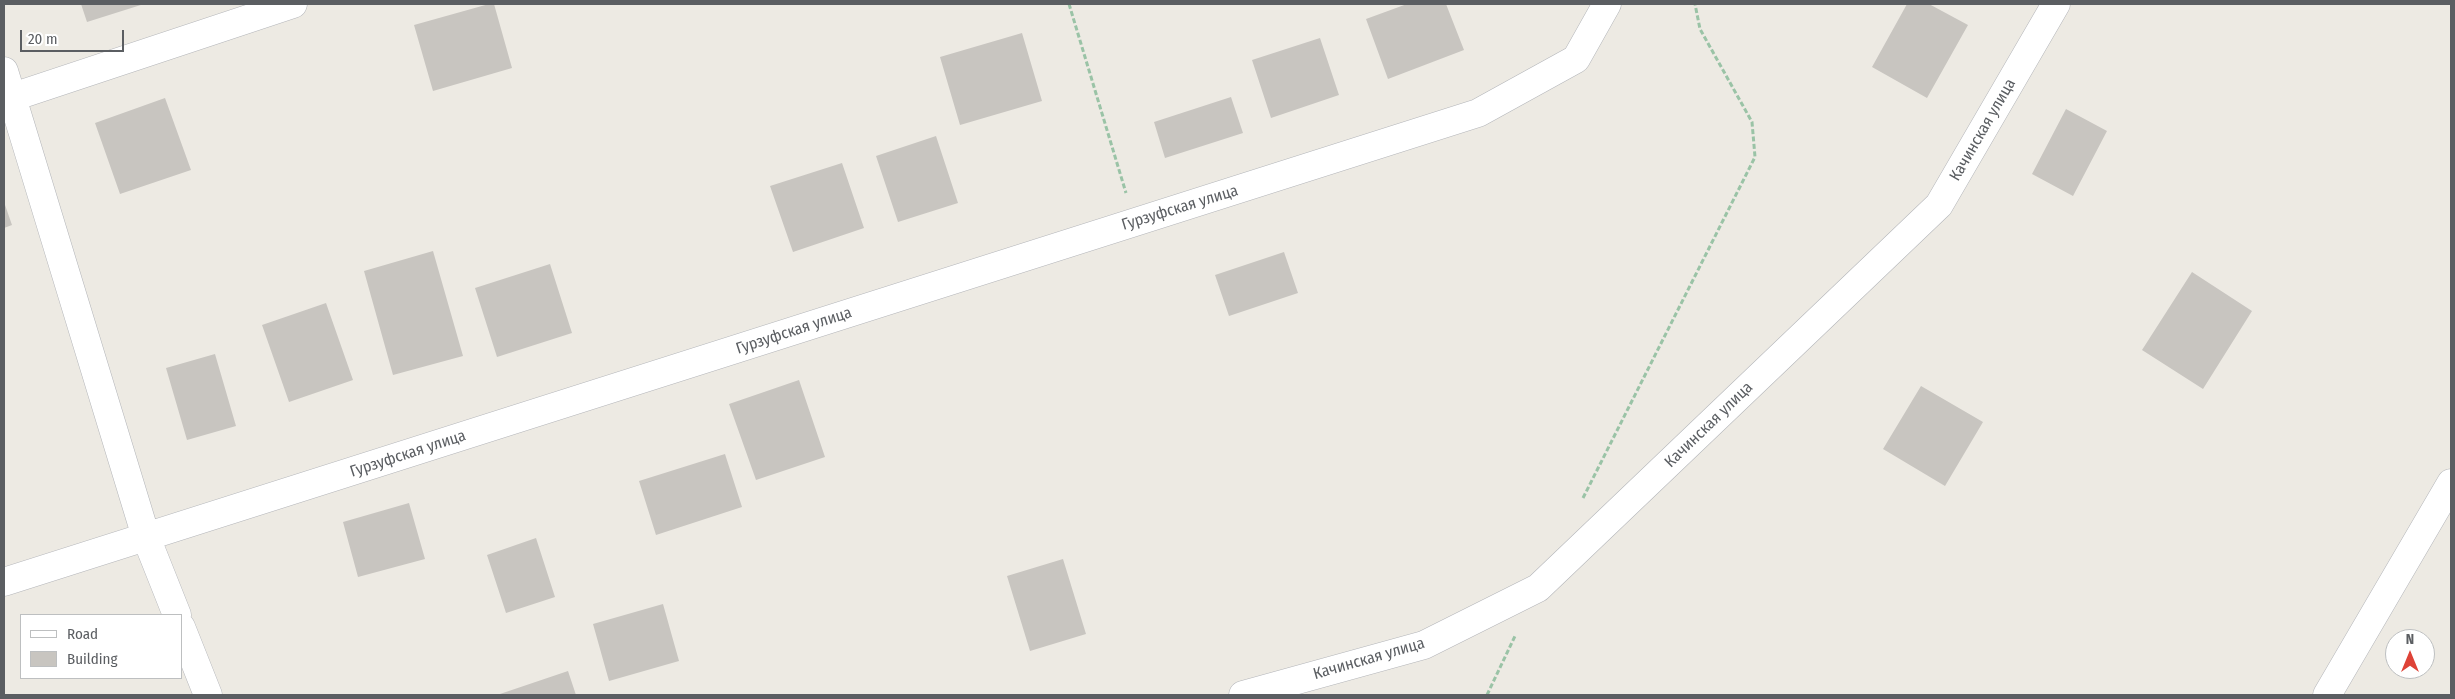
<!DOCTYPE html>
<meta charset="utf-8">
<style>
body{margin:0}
#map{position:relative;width:2455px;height:699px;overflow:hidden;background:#edeae3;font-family:"Fira Sans Condensed",sans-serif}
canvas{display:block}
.frame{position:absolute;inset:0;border:5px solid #5b5e62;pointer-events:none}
.legend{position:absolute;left:20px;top:614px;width:162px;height:65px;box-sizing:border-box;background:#fff;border:1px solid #bdbfc0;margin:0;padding:6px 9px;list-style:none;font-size:15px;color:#5b5e62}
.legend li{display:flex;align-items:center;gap:10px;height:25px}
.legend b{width:25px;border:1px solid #bdbfc0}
.north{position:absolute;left:2385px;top:629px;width:50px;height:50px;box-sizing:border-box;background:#fff;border:1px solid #bdbfc0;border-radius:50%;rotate:0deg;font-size:14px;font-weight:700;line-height:20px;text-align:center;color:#5b5e62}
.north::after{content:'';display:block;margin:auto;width:18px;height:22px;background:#de4337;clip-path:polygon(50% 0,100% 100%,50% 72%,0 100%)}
.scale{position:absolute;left:20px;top:30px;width:104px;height:22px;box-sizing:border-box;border:2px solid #5b5e62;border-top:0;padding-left:6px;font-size:15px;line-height:18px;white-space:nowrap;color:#5b5e62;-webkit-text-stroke:4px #fff;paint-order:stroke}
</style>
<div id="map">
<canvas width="2455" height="699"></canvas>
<div class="frame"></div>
<ul class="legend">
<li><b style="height:6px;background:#fff"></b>Road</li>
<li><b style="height:14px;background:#c8c5c0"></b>Building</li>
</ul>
<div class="north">N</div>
<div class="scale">20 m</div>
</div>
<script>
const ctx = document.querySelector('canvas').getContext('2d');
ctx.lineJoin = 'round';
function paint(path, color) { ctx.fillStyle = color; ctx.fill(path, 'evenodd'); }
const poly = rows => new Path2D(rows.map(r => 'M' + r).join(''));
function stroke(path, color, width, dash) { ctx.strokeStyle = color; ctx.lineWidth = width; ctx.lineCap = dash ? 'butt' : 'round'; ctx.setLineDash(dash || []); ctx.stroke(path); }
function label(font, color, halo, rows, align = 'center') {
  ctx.font = font + ' "Fira Sans Condensed",sans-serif'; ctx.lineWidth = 4.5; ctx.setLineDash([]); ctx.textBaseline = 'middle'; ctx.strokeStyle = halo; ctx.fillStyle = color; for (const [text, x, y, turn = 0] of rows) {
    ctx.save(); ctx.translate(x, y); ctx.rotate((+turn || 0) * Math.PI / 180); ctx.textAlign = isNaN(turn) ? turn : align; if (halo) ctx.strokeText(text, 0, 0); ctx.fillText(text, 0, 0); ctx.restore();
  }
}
const building = poly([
 [81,4,144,4,87,22],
 [489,4,494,4,512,68,433,91,414,25],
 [1407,4,1446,4,1464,50,1388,79,1366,19],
 [1907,4,1929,4,1968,25,1927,98,1872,67],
 [1022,33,1042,101,960,125,940,57],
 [1320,38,1339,95,1271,118,1252,60],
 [1231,97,1243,133,1165,158,1154,122],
 [165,98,191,170,120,194,95,123],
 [2066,109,2107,131,2073,196,2032,174],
 [936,136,958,203,898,222,876,156],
 [842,163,864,228,793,252,770,186],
 [4,202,12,225,4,228],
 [433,251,463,356,393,375,364,271],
 [1284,252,1298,293,1229,316,1215,275],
 [550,264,572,333,497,357,475,288],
 [2192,272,2252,311,2203,389,2142,350],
 [326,303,353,380,289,402,262,325],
 [215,354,236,426,187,440,166,368],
 [799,380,825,457,756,480,729,404],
 [1921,386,1983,422,1945,486,1883,449],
 [725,454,742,507,656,535,639,481],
 [409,503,425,559,358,577,343,522],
 [536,538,555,597,506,613,487,555],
 [1063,559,1086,634,1030,651,1007,576],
 [663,604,679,661,609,681,593,624],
 [568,671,576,695,497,695]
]);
const path = poly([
 [1069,4,1126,193],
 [1583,498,1755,157,1752,122,1700,29,1695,4],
 [1487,695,1515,636]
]);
const street = poly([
 [4,71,146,537,177,615],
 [4,100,293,4],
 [4,582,1478,113,1576,59,1607,4],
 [181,627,208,695],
 [1243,695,1424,645,1538,588,1939,205,2056,4],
 [2327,695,2451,483]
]);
const streetNames = [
 ["Качинская улица",1983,130,-60],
 ["Гурзуфская улица",1180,208,-17],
 ["Гурзуфская улица",794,331,-18],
 ["Качинская улица",1709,425,-44],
 ["Гурзуфская улица",408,454,-18],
 ["Качинская улица",1369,659,-16]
];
paint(building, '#c8c5c0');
stroke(street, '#b3b5b9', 29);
stroke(path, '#9ac3a6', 3, [5, 2.5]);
stroke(street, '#fff', 28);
label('16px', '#5b5e62', '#fff', streetNames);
</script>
